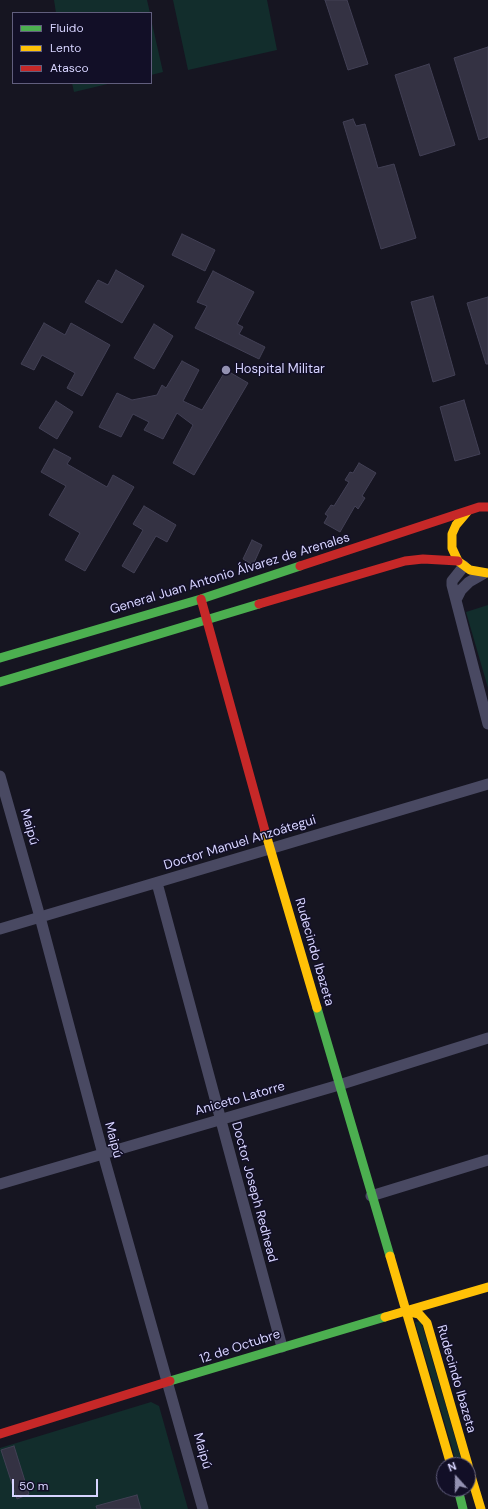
<!DOCTYPE html>
<meta charset="utf-8">
<style>
body{margin:0}
#map{position:relative;width:488px;height:1509px;overflow:hidden;background:#161521;font-family:"DM Sans",sans-serif}
canvas{display:block}
.legend{position:absolute;left:12px;top:12px;width:140px;height:72px;box-sizing:border-box;background:#120f27;border:1px solid #615e7d;margin:0;padding:5px 7px;list-style:none;font-size:12px;color:#d7d4ff}
.legend li{display:flex;align-items:center;gap:8px;height:20px}
.legend b{width:20px;border:1px solid #615e7d}
.north{position:absolute;left:436px;top:1457px;width:40px;height:40px;box-sizing:border-box;background:#120f27;border:1px solid #615e7d;border-radius:50%;rotate:339deg;font-size:11px;font-weight:700;line-height:16px;text-align:center;color:#d7d4ff}
.north::after{content:'';display:block;margin:auto;width:14px;height:18px;background:#9391b1;clip-path:polygon(50% 0,100% 100%,50% 72%,0 100%)}
.scale{position:absolute;left:12px;top:1479px;width:86px;height:18px;box-sizing:border-box;border:2px solid #d7d4ff;border-top:0;padding-left:5px;font-size:12px;line-height:14px;white-space:nowrap;color:#d7d4ff;-webkit-text-stroke:3px #120f27;paint-order:stroke}
</style>
<div id="map">
<canvas width="488" height="1509"></canvas>
<ul class="legend">
<li><b style="height:5px;background:#4caf50"></b>Fluido</li>
<li><b style="height:5px;background:#ffc107"></b>Lento</li>
<li><b style="height:5px;background:#c62828"></b>Atasco</li>
</ul>
<div class="north">N</div>
<div class="scale">50 m</div>
</div>
<script>
const ctx = document.querySelector('canvas').getContext('2d');
ctx.lineJoin = 'round';
function paint(path, color) { ctx.fillStyle = color; ctx.fill(path, 'evenodd'); }
const poly = rows => new Path2D(rows.map(r => 'M' + r).join(''));
function stroke(path, color, width, dash) { ctx.strokeStyle = color; ctx.lineWidth = width; ctx.lineCap = dash ? 'butt' : 'round'; ctx.setLineDash(dash || []); ctx.stroke(path); }
function label(font, color, halo, rows, align = 'center') {
  ctx.font = font + ' "DM Sans",sans-serif'; ctx.lineWidth = 3; ctx.setLineDash([]); ctx.textBaseline = 'middle'; ctx.strokeStyle = halo; ctx.fillStyle = color; for (const [text, x, y, turn = 0] of rows) {
    ctx.save(); ctx.translate(x, y); ctx.rotate((+turn || 0) * Math.PI / 180); ctx.textAlign = isNaN(turn) ? turn : align; if (halo) ctx.strokeText(text, 0, 0); ctx.fillText(text, 0, 0); ctx.restore();
  }
}
const green = poly([
 [54,0,147,0,150,13,56,13],
 [173,0,267,0,277,50,188,70],
 [151,19,163,72,151,75],
 [72,83,112,83,74,92],
 [488,605,488,688,466,612],
 [421,1321,463,1465,457,1465,415,1322],
 [151,1402,159,1406,188,1509,0,1509,0,1448]
]);
const building = poly([
 [325,0,347,0,368,64,348,70,325,0],
 [488,47,488,137,479,140,454,58,488,47],
 [429,64,455,145,420,156,395,75,429,64],
 [353,119,356,126,365,124,378,168,394,164,416,238,381,249,343,122,353,119],
 [182,234,215,250,205,271,172,255,182,234],
 [116,270,144,286,122,323,85,302,98,280,108,285,116,270],
 [213,271,254,292,237,324,243,327,239,334,265,347,259,359,195,328,207,306,197,302,213,271],
 [433,296,455,375,433,382,411,302,433,296],
 [488,297,488,364,486,364,467,303,488,297],
 [44,323,65,335,71,323,110,345,82,396,67,388,75,373,42,355,34,370,21,364,44,323],
 [154,324,173,336,154,369,134,358,154,324],
 [182,361,199,370,183,401,202,410,226,370,248,383,194,475,173,463,193,425,177,413,163,439,144,430,149,422,133,414,121,437,99,427,117,393,132,400,157,395,162,385,166,388,182,361],
 [464,400,480,454,455,461,440,407,464,400],
 [56,401,73,412,57,439,39,428,56,401],
 [54,449,71,458,67,464,107,487,113,475,134,487,85,571,65,560,80,533,49,515,66,486,41,472,54,449],
 [359,463,376,473,362,496,365,498,358,509,355,506,340,532,324,523,328,516,325,514,331,505,334,506,349,482,345,480,350,472,353,473,359,463],
 [144,506,176,525,167,542,156,536,134,573,122,566,143,530,133,524,144,506],
 [252,540,262,545,253,565,243,559,252,540],
 [14,1446,29,1494,17,1499,1,1450,14,1446],
 [137,1495,141,1509,97,1509,96,1506,137,1495]
]);
const street = poly([
 [464,566,452,581,452,585,488,724],
 [456,600,461,590,469,582,483,574],
 [0,776,40,917,103,1154,203,1509],
 [157,883,282,1347],
 [0,929,488,784],
 [0,1184,339,1085,488,1038],
 [371,1196,488,1160]
]);
const fast = poly([
 [0,658,201,599,300,566],
 [0,682,259,604],
 [317,1008,390,1256],
 [170,1381,385,1317],
 [458,1489,463,1509]
]);
const slow = poly([
 [467,512,456,525,452,534,452,548,458,561,470,570,488,573],
 [265,831,317,1008],
 [390,1256,451,1465],
 [406,1311,419,1314,427,1323,468,1465],
 [385,1317,488,1287],
 [468,1466,481,1509]
]);
const jam = poly([
 [300,566,479,507,488,507],
 [201,599,265,831],
 [259,604,405,561,423,559,458,561],
 [0,1434,170,1381]
]);
const markers = [
 [226,370,5,"#9391b1"]
];
const poiNames = [
 ["Hospital Militar",235,370]
];
const streetNames = [
 ["General Juan Antonio Álvarez de Arenales",230,574,-17],
 ["Maipú",29,827,74],
 ["Doctor Manuel Anzoátegui",240,843,-17],
 ["Rudecindo Ibazeta",314,952,74],
 ["Aniceto Latorre",240,1099,-16],
 ["Maipú",113,1140,75],
 ["Doctor Joseph Redhead",254,1192,75],
 ["12 de Octubre",240,1347,-18],
 ["Rudecindo Ibazeta",456,1379,74],
 ["Maipú",202,1451,74]
];
paint(green, '#122d2c');
paint(building, '#343243');
stroke(building, '#424055', 1);
stroke(street, '#494962', 11);
stroke(fast, '#4caf50', 9);
stroke(slow, '#ffc107', 9);
stroke(jam, '#c62828', 9);
for (const [x, y, r, color] of markers) { const dot = new Path2D(); dot.arc(x, y, r, 0, 2 * Math.PI); ctx.fillStyle = color; ctx.fill(dot); stroke(dot, '#120f27', 1.5); }
label('13px', '#d7d4ff', '#120f27', poiNames, 'left');
label('13px', '#d7d4ff', '#120f27', streetNames);
</script>
